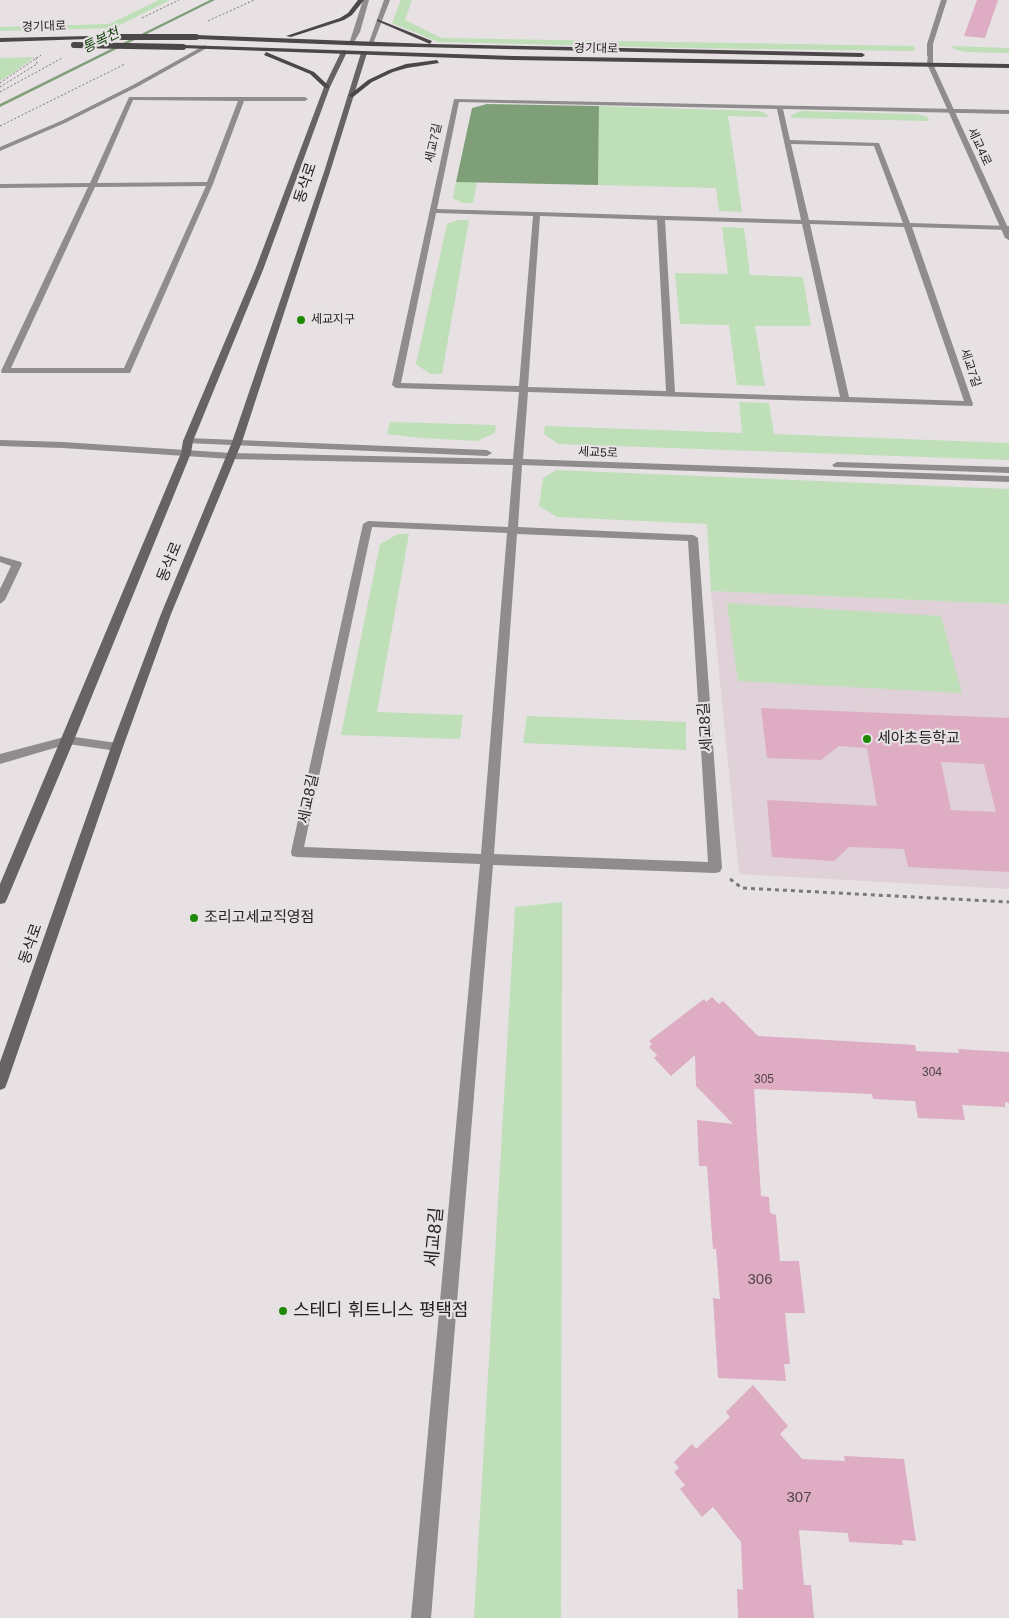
<!DOCTYPE html>
<meta charset="utf-8">
<style>
body{margin:0}
canvas{display:block;background:#e7e1e4}
</style>
<canvas width="1009" height="1618"></canvas>
<script>
const ctx = document.querySelector('canvas').getContext('2d');
ctx.lineJoin = 'round';
function paint(path, color) { ctx.fillStyle = color; ctx.fill(path, 'evenodd'); }
const poly = rows => new Path2D(rows.map(r => 'M' + r).join(''));
function stroke(path, color, width, dash) { ctx.strokeStyle = color; ctx.lineWidth = width; ctx.lineCap = dash ? 'butt' : 'round'; ctx.setLineDash(dash || []); ctx.stroke(path); }
function label(font, color, halo, rows, align = 'center') {
  ctx.font = font + ' Helvetica,"Noto Sans KR",sans-serif'; ctx.lineWidth = 4.5; ctx.setLineDash([]); ctx.textBaseline = 'middle'; ctx.strokeStyle = halo; ctx.fillStyle = color; for (const [text, x, y, turn = 0] of rows) {
    ctx.save(); ctx.translate(x, y); ctx.rotate((+turn || 0) * Math.PI / 180); ctx.textAlign = isNaN(turn) ? turn : align; if (halo) ctx.strokeText(text, 0, 0); ctx.fillText(text, 0, 0); ctx.restore();
  }
}
const built = poly([
 [711,591,1009,604,1009,889,739,874]
]);
const green = poly([
 [159,0,170,0,114,28,0,31,0,27,109,24],
 [401,0,412,0,405,20,441,38,914,46,915,50,910,51,681,48,438,42,392,23],
 [952,46,1009,48,1009,53,966,52,954,49],
 [35,57,13,73,0,81,0,58],
 [599,106,758,111,767,114,768,117,728,116,742,212,719,211,716,188,598,185],
 [801,111,916,114,928,117,929,121,791,118,791,115],
 [456,182,477,182,473,203,462,203,453,198],
 [458,220,469,220,442,374,430,374,416,364,447,224],
 [722,227,744,228,750,275,803,277,811,326,755,326,765,386,737,385,729,325,680,324,675,273,728,274],
 [739,402,769,403,774,434,1009,443,1009,460,558,444,544,434,545,426,742,433],
 [390,422,496,425,495,433,477,441,420,438,387,434],
 [556,470,1009,489,1009,604,711,591,707,524,557,517,539,506,543,478],
 [398,534,409,534,377,712,463,715,460,739,341,735,380,544],
 [727,603,941,616,962,693,738,681],
 [527,716,686,722,686,750,523,743],
 [562,902,561,1618,474,1618,515,907]
]);
const water = poly([
 [487,104,599,106,598,185,456,182,472,108]
]);
const stream = poly([
 [210,0,215,0,0,107,0,104,210,0]
]);
const building = poly([
 [977,0,998,0,985,38,964,36],
 [761,708,1009,718,1009,872,908,867,904,849,849,847,834,861,772,857,767,800,877,806,867,748,839,746,821,760,767,758],
 [941,762,984,764,996,812,951,810],
 [712,997,719,1004,723,1001,758,1036,915,1045,916,1051,959,1053,958,1049,1009,1052,1009,1103,1005,1102,1005,1107,962,1105,965,1120,918,1118,915,1101,873,1099,872,1094,754,1089,761,1196,769,1197,770,1213,776,1215,780,1261,799,1261,805,1313,785,1313,790,1364,784,1364,786,1381,718,1378,713,1298,720,1299,716,1249,713,1249,707,1166,699,1166,697,1120,733,1124,696,1086,695,1055,671,1076,654,1058,657,1055,649,1047,652,1044,649,1041,704,999,706,1002],
 [753,1385,788,1426,780,1434,802,1459,845,1461,844,1456,904,1459,916,1541,902,1540,903,1545,849,1542,848,1533,799,1530,804,1585,811,1585,814,1618,738,1618,737,1589,743,1590,741,1542,713,1507,702,1517,680,1489,685,1485,674,1472,679,1468,674,1462,692,1444,696,1449,730,1417,726,1412]
]);
const pathFar1 = poly([
 [142,18,179,0],
 [208,21,254,0],
 [0,83,41,55],
 [0,87,37,64,36,58],
 [0,92,62,58],
 [0,126,125,64]
]);
const path = poly([
 [730,879,742,888,1009,902]
]);
const service = poly([
 [205,45,207,48,137,87,65,123,0,151,0,147,61,121,133,85,205,45]
]);
const minor = poly([
 [941,0,947,0,933,44,933,56,930,58,927,56,927,44,941,0],
 [129,97,305,97,308,99,305,101,244,101,213,184,130,373,2,373,1,371,88,187,0,188,0,184,90,183,129,97],
 [133,100,238,101,207,182,97,183,133,100],
 [206,186,124,368,11,368,95,187,206,186],
 [454,99,1009,110,1009,114,783,109,790,140,879,143,910,223,1009,226,1009,230,912,227,973,404,972,406,528,392,523,459,1009,476,1009,482,522,465,518,527,693,535,698,538,722,868,720,872,715,873,493,865,431,1618,411,1618,480,864,297,857,292,856,291,852,363,524,368,521,508,527,513,465,231,459,63,448,0,446,0,440,63,442,231,453,513,459,519,392,396,388,392,385,454,99],
 [459,102,777,109,801,220,437,209,459,102],
 [791,144,874,146,903,223,809,220,791,144],
 [436,213,533,216,519,386,401,383,436,213],
 [540,216,657,220,666,391,528,387,540,216],
 [665,220,802,224,840,397,675,392,665,220],
 [810,224,904,227,964,401,849,397,810,224],
 [372,527,507,533,481,854,304,847,372,527],
 [517,534,688,541,708,862,494,854,517,534],
 [188,438,487,450,492,453,487,456,185,443,183,441,188,438],
 [837,462,1009,467,1009,473,834,467,832,465,837,462],
 [0,556,21,562,22,564,5,600,0,604,0,589,11,566,0,562,0,556],
 [68,736,117,743,123,747,117,751,68,744,0,764,0,754,68,736]
]);
const tertiary = poly([
 [363,0,369,0,360,32,353,44,349,44,363,0],
 [384,0,390,0,373,44,368,45,384,0],
 [928,55,933,56,933,64,1009,230,1009,240,1005,238,927,64,928,55]
]);
const secondary = poly([
 [344,50,347,52,330,87,263,270,193,441,191,453,74,740,7,899,5,903,0,904,0,884,181,453,183,441,255,270,324,87,341,52,344,50],
 [364,51,367,53,330,172,242,442,171,614,123,747,7,1083,5,1088,0,1090,0,1062,111,747,161,614,232,442,324,172,361,53,364,51]
]);
const primary = poly([
 [358,0,364,0,352,15,344,20,291,37,286,36,340,18,348,13,358,0],
 [377,19,432,41,430,44,862,53,865,55,862,57,370,46,196,39,193,37,196,35,430,44,377,21,377,19],
 [91,36,89,39,0,42,0,38,91,36],
 [183,45,513,56,1009,64,1009,68,513,60,181,48,183,45],
 [266,52,314,72,330,87,325,88,310,74,264,55,266,52],
 [437,60,439,63,407,68,393,72,372,82,353,97,348,96,368,80,389,70,406,64,437,60]
]);
const primaryBridge = poly([
 [106,37,196,37],
 [74,45,183,47]
]);
const markers = [
 [301,320,5,"#1f8903"],
 [867,739,5,"#1f8903"],
 [194,918,5,"#1f8903"],
 [283,1311,5,"#1f8903"]
];
const farStreetnames = [
 ["경기대로",44,27,-2],
 ["경기대로",596,49,1],
 ["세교7길",434,143,-78],
 ["세교4로",979,147,65],
 ["세교7길",970,368,71],
 ["세교5로",598,453,2]
];
const farPoinames = [
 ["세교지구",311,320]
];
const numberNames = [
 ["304",932,1073],
 ["305",764,1080]
];
const farWaternames = [
 ["통복천",101,41,-26]
];
const streetNames = [
 ["동삭로",306,183,-72],
 ["동삭로",170,562,-68],
 ["세교8길",706,727,-94],
 ["세교8길",309,799,-78],
 ["동삭로",31,944,-71]
];
const poiNames = [
 ["세아초등학교",877,739],
 ["조리고세교직영점",204,918]
];
const nearNumbernames = [
 ["306",760,1280],
 ["307",799,1498]
];
const nearStreetnames = [
 ["세교8길",435,1237,-85]
];
const nearPoinames = [
 ["스테디 휘트니스 평택점",293,1311]
];
paint(built, '#dfd1d7');
paint(green, '#bedfb8');
paint(water, '#7f9f79');
paint(stream, '#7f9f79');
paint(building, '#deacc3');
stroke(pathFar1, '#7c787a', 1, [2, 2]);
stroke(path, '#7c787a', 3, [4, 4]);
paint(service, '#8f8c8d');
paint(minor, '#8f8c8d');
paint(tertiary, '#8f8c8d');
paint(secondary, '#676365');
paint(primary, '#4b4748');
stroke(primaryBridge, '#4b4748', 6);
for (const [x, y, r, color] of markers) { const dot = new Path2D(); dot.arc(x, y, r, 0, 2 * Math.PI); ctx.fillStyle = color; ctx.fill(dot); stroke(dot, '#e7e1e4', 2); }
label('12px', '#242223', '#e7e1e4', farStreetnames);
label('12px', '#242223', '#e7e1e4', farPoinames, 'left');
label('12px', '#52444b', null, numberNames);
label('italic 14px', '#16430e', '#e7e1e4', farWaternames);
label('15px', '#242223', '#e7e1e4', streetNames);
label('15px', '#242223', '#e7e1e4', poiNames, 'left');
label('15px', '#52444b', null, nearNumbernames);
label('18px', '#242223', '#e7e1e4', nearStreetnames);
label('18px', '#242223', '#e7e1e4', nearPoinames, 'left');
</script>
